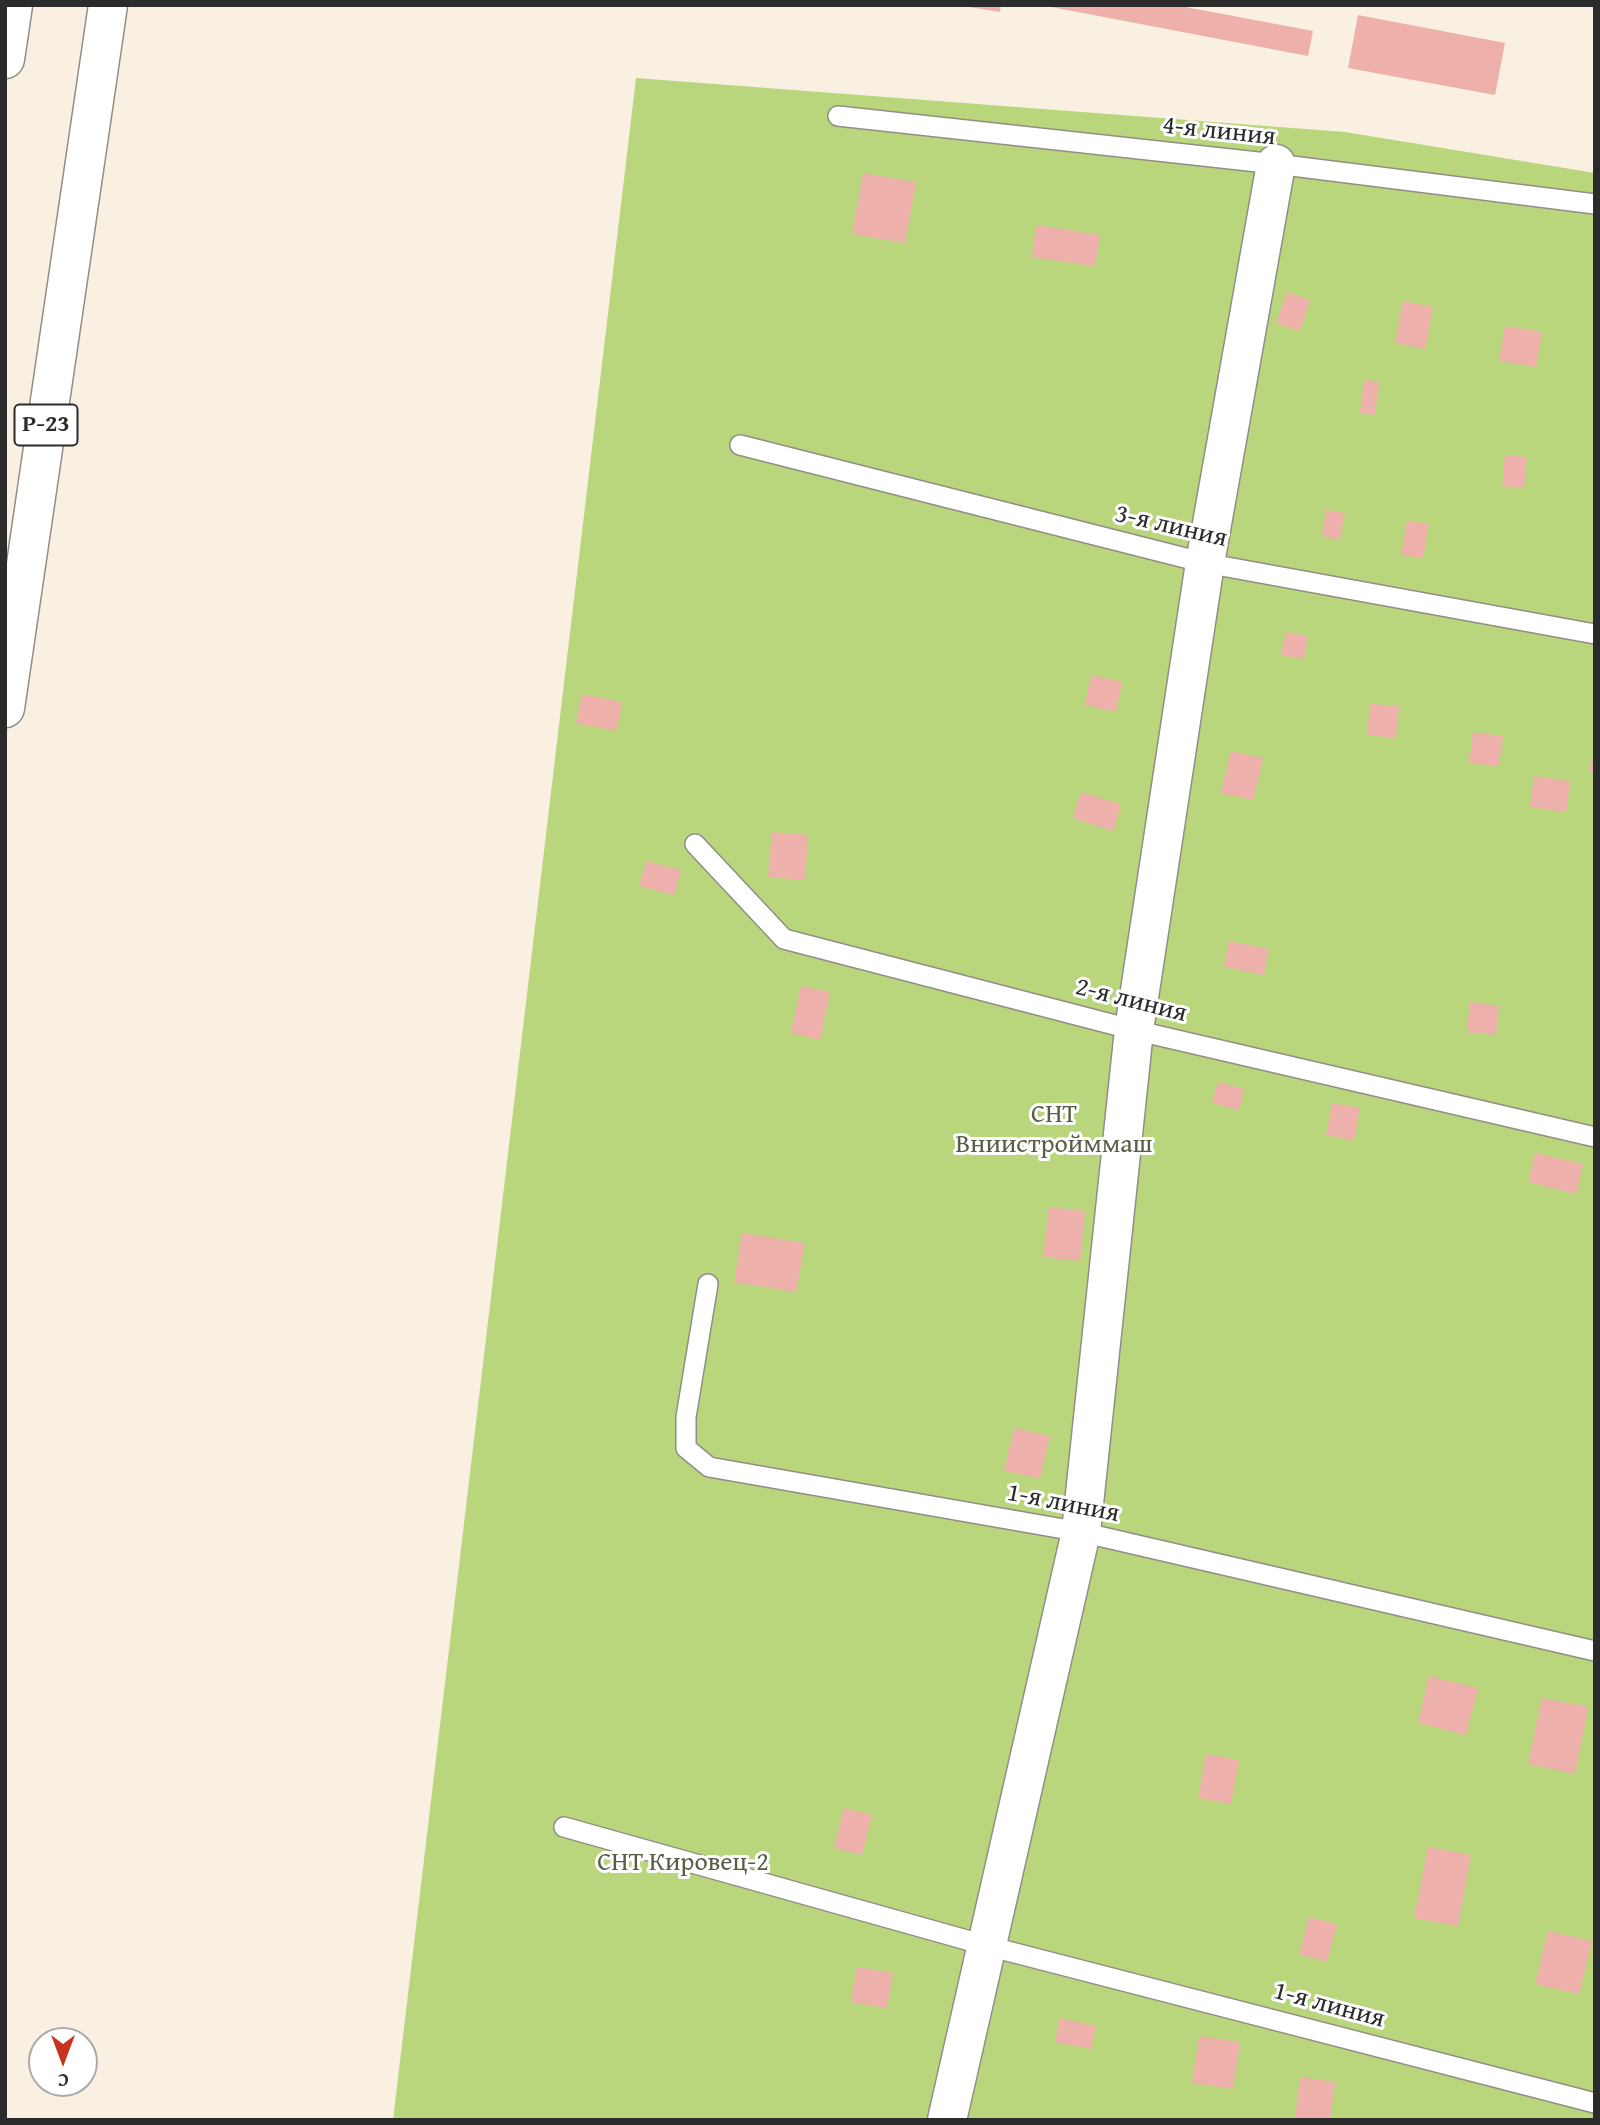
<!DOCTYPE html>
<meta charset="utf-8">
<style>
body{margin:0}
#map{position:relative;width:1600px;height:2125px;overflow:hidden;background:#faf0e2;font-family:"Gentium Book Plus",serif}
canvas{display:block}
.frame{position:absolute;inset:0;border:7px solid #2b2b2b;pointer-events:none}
.north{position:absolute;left:28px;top:2027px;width:70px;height:70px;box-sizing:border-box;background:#fff;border:2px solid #aaa;border-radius:50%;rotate:180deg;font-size:19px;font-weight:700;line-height:28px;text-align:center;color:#2b2b2b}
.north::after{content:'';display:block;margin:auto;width:24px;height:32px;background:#c8321e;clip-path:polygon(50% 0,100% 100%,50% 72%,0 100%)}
</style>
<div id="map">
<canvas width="1600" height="2125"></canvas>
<div class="frame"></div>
<div class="north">С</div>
</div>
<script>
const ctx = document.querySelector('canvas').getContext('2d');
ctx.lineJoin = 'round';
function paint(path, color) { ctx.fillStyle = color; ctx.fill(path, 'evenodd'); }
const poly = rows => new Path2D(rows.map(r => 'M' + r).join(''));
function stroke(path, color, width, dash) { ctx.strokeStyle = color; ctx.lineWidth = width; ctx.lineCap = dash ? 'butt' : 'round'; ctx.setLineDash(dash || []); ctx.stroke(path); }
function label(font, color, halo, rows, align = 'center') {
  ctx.font = font + ' "Gentium Book Plus",serif'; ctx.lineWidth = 6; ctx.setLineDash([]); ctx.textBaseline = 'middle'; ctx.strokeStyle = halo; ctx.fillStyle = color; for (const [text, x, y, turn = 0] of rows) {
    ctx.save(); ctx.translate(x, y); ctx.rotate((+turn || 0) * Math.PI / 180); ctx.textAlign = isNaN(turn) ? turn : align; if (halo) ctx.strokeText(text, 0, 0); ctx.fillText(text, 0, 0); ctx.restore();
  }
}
const green = poly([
 [636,78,1345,132,1595,173,1595,2120,393,2120]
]);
const building = poly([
 [957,5,1001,5,1000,12],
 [1041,5,1175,5,1313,31,1308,56],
 [1358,15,1505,43,1495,95,1348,68],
 [863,173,916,182,905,243,852,234],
 [1036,225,1100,235,1095,266,1032,257],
 [1287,292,1310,300,1300,331,1276,323],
 [1403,301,1433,307,1425,349,1395,343],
 [1505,326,1542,332,1536,367,1499,361],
 [1364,380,1379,382,1375,415,1360,413],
 [1505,455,1527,457,1524,488,1502,486],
 [1326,510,1345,513,1340,540,1322,536],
 [1407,521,1429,524,1423,558,1401,555],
 [1286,632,1308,636,1304,659,1281,655],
 [1091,675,1122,682,1116,712,1085,705],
 [582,694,622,702,616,731,576,723],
 [1370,704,1399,706,1396,738,1367,735],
 [1473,732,1503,736,1499,766,1469,763],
 [1231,751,1263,758,1253,800,1221,793],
 [1594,755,1595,756,1595,773,1589,771],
 [1534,776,1570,781,1566,812,1530,807],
 [1081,792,1121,804,1113,831,1073,818],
 [772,832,808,835,805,880,768,877],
 [646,861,681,870,674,895,639,886],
 [1229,941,1269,949,1264,975,1224,967],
 [801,986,830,992,820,1040,791,1033],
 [1470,1002,1499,1006,1496,1035,1467,1032],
 [1218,1082,1244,1089,1239,1110,1212,1103],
 [1332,1103,1360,1108,1354,1140,1326,1135],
 [1535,1153,1583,1164,1576,1194,1528,1182],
 [1049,1207,1085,1211,1080,1261,1043,1257],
 [742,1233,805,1243,796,1292,734,1282],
 [1014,1428,1050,1436,1040,1478,1004,1471],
 [1429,1676,1478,1688,1466,1735,1418,1723],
 [1542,1698,1588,1707,1575,1774,1528,1764],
 [1206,1754,1239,1760,1231,1804,1198,1798],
 [844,1808,872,1815,862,1855,834,1848],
 [1428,1847,1471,1855,1458,1926,1414,1918],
 [1309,1917,1337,1924,1327,1962,1299,1954],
 [1548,1931,1592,1941,1579,1994,1535,1984],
 [857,1967,893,1973,887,2008,851,2002],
 [1060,2018,1096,2026,1091,2049,1055,2042],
 [1199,2036,1240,2042,1233,2089,1192,2083],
 [1300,2077,1335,2082,1330,2120,1295,2120]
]);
const lane = poly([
 [838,116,1276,164,1595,204],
 [740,445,1205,563,1595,634],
 [695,844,784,939,1134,1030,1595,1137],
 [708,1284,686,1417,686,1448,709,1467,1081,1532,1595,1651],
 [564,1827,988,1946,1595,2103]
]);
const street = poly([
 [947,2120,1081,1532,1134,1030,1205,563,1276,164]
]);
const highway = poly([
 [5,59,13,5],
 [5,708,108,5]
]);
const shields = [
 [46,425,63]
];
const shieldNames = [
 ["Р-23",46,425]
];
const streetNames = [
 ["4-я линия",1219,132,6],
 ["3-я линия",1171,527,13],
 ["2-я линия",1131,1001,14],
 ["1-я линия",1063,1504,11],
 ["1-я линия",1329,2006,15]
];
const parkNames = [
 ["СНТ",1054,1115],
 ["Вниистройммаш",1054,1145],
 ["СНТ Кировец-2",683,1863]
];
paint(green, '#b9d67c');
paint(building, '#edb0ab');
stroke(lane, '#928e86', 22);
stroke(street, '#928e86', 41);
stroke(highway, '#928e86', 41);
stroke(lane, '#fff', 19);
stroke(street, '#fff', 38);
stroke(highway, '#fff', 38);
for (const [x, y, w] of shields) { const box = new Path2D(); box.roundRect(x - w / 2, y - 20.5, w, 41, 5); ctx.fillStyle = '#fff'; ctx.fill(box); stroke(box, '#2b2b2b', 2); }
label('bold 24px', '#2b2b2b', null, shieldNames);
label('26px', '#2b2b2b', '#fff', streetNames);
label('26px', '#565e43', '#fff', parkNames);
</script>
